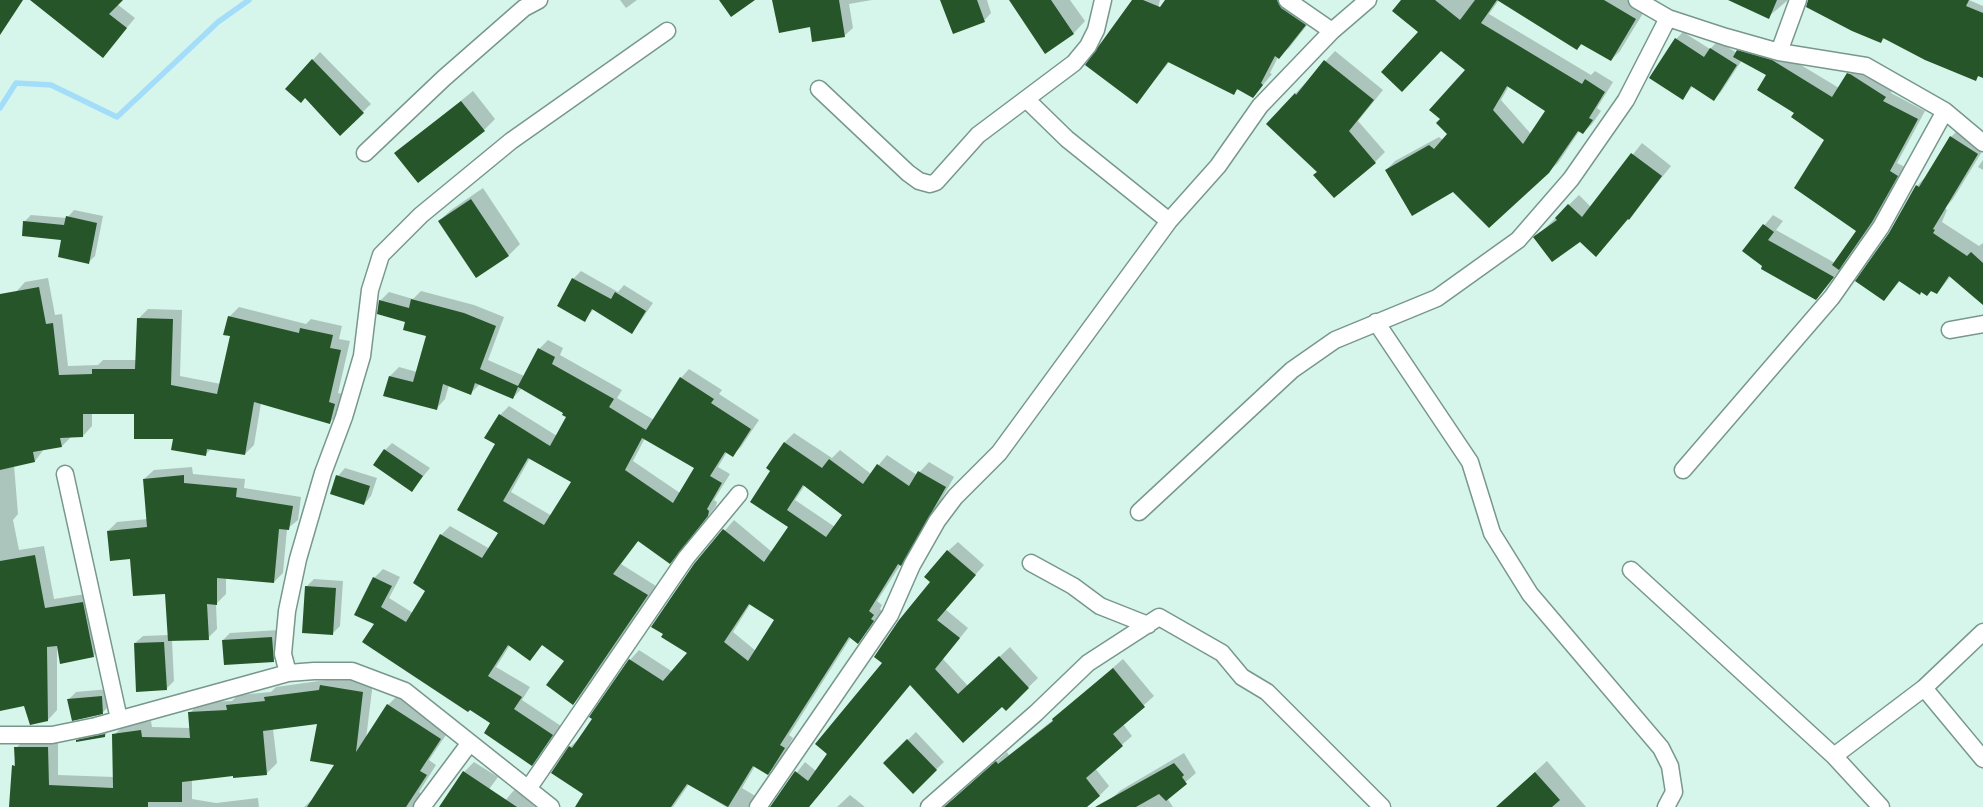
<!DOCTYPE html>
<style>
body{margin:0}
canvas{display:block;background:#d6f6eb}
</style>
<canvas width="1983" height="807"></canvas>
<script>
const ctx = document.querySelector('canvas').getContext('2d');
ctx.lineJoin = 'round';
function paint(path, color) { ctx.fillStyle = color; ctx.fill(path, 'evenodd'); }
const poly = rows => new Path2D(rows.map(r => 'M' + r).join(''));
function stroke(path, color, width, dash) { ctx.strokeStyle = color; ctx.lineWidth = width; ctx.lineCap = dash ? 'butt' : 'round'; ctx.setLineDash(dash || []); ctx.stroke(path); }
const shadow = poly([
 [53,0,121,0,117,4,135,18,103,56],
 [620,0,637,0,626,8],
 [774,0,872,0,849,4,853,28,844,36,811,25],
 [942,0,987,0,991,13,983,22],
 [1010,0,1070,0,1085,21,1074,33,1046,52],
 [1134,0,1160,0,1157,13,1166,0,1294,0,1315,15,1289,48,1278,57,1270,73,1272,74,1253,97,1239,88,1233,94,1170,61,1137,102],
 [1403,0,1628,0,1645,10,1620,51,1611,60,1583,43,1577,49,1499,0,1489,14,1591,75,1595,71,1613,82,1597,108,1601,111,1592,124,1583,133,1580,130,1558,163,1548,172,1454,191,1386,170,1395,161,1439,137,1443,140,1448,134,1467,70,1420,32],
 [1509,86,1546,111,1531,134,1501,100],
 [1738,0,1788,0,1768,17],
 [1809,0,1969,0,1983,6,1983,77,1979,75,1976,79,1885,38,1881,42],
 [1683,32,1710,49,1718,41,1737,53,1746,43,1781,53,1839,88,1857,65,1893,88,1891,93,1925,111,1897,163,1905,167,1881,212,1841,266,1842,267,1816,299,1744,250,1773,215,1783,221,1776,230,1835,263,1858,231,1826,139,1795,112,1768,75,1742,60,1721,92,1714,99,1693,86,1683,98,1676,39],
 [1335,51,1383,90,1358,121,1385,152,1375,162,1318,172,1295,94],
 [320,52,371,104,340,134,305,97,286,89],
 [473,91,495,119,484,130,396,153],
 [1961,127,1983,150,1953,199,1945,208,1947,210,1942,222,1979,246,1983,243,1983,295,1951,276,1937,293,1900,281,1884,300,1890,233,1917,186,1927,175,1951,137],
 [1642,143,1671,166,1629,218,1580,240,1535,238,1579,195,1591,207],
 [1983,160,1983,170,1978,167],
 [483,188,520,244,509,255,476,276,439,221,451,210],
 [74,210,103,216,95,256,88,263,63,239,24,222,31,215,67,218],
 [581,271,618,292,624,285,653,303,632,333,594,309,584,320,573,279],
 [48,278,55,315,62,314,68,366,98,365,103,360,137,360,138,319,148,309,182,310,180,376,221,384,232,335,229,317,239,307,306,324,311,319,342,326,339,339,350,341,338,393,344,394,339,413,330,422,261,403,254,445,245,454,211,449,206,454,174,438,135,413,92,413,92,426,83,436,72,436,62,446,44,449,35,461,14,465,18,514,13,520,19,550,44,546,54,599,92,593,103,646,93,656,57,646,57,710,48,720,25,704,0,710,0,316,16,292,25,282],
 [421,291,474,305,504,317,488,360,524,376,539,349,548,340,563,348,560,355,622,390,617,398,654,420,681,378,689,369,722,390,719,394,759,420,741,447,732,455,727,452,718,467,730,474,714,500,717,502,716,506,679,553,670,562,639,540,621,564,656,586,582,695,573,704,566,660,543,644,530,659,510,645,496,667,530,687,522,700,561,726,531,764,492,723,376,624,374,578,383,569,400,577,389,598,413,613,427,590,441,535,450,526,490,549,500,533,496,444,500,415,509,406,557,436,568,417,565,412,522,388,513,398,480,384,470,394,449,385,445,399,437,408,385,395,390,376,399,367,417,372,428,336,380,301,389,292,413,299],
 [645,438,696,467,680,493,633,461],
 [530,458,573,481,552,516,511,492],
 [794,433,832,458,840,450,871,474,887,455,917,475,929,462,954,477,910,555,901,564,877,601,882,605,880,609,882,611,858,642,851,637,789,735,793,738,777,764,768,774,755,766,742,788,757,797,762,806,770,807,805,762,816,771,884,663,948,551,958,542,984,565,945,609,968,628,943,659,968,686,1010,647,1038,678,1006,709,1002,705,911,684,809,807,726,807,689,784,673,807,605,807,584,794,570,747,580,738,630,660,639,650,673,672,689,653,695,565,734,520,772,552,790,527,772,470,768,468,785,442],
 [805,485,843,514,835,527,795,500],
 [751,603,776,620,756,651,733,632],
 [392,443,430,468,412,490,385,450],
 [192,467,193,474,245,479,244,488,301,497,298,520,287,529,283,573,274,582,226,578,226,594,216,604,217,629,208,638,172,640,174,681,166,689,135,643,143,636,169,635,166,593,108,531,117,522,148,519,144,479,154,470],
 [345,468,377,478,371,496,364,504,338,476],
 [314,579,343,581,340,626,332,634,306,587],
 [279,630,281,653,273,660,223,640,230,633],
 [1123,659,1154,696,1123,724,1132,736,1095,768,1109,786,1099,796,1085,807,937,807,947,805,1007,752,1009,755,1053,720],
 [331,676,373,682,366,739,388,705,398,695,450,729,429,760,436,765,419,792,432,807,304,807,316,796,336,764,319,723,273,729,277,763,266,774,234,774,192,779,192,799,216,803,258,798,259,807,10,807,16,748,26,738,58,738,58,775,114,777,114,735,124,725,151,721,152,727,190,728,190,713,200,702,232,701,238,695,271,692,276,687,326,680],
 [109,689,110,705,103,712,69,699,76,692],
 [108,731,105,736,77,741,80,737],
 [916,732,944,762,913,792,884,763],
 [1184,753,1196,773,1167,798,1173,807,1115,807,1111,799,1121,790],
 [1547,761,1586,807,1504,807,1513,792],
 [474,762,498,777,476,807,433,807,441,807,464,772],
 [514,790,541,807,500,807],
 [850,795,865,807,837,807]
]);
const stream = poly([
 [0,108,16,83,51,85,117,117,218,22,249,0]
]);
const building = poly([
 [0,0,23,0,0,35],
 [30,0,123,0,109,14,127,28,103,58],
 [719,0,755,0,731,17],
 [772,0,839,0,845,37,812,42,810,27,779,33],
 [940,0,977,0,985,22,953,34],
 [1009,0,1051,0,1074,34,1045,54],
 [1132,0,1143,0,1160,7,1165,0,1277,0,1281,8,1306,25,1279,59,1275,56,1261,83,1263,85,1253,98,1237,89,1234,95,1168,62,1137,104,1085,65],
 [1401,0,1435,0,1460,20,1475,0,1604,0,1636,19,1611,61,1581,44,1577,50,1497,0,1481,23,1582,84,1585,79,1605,92,1589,118,1593,120,1583,134,1578,131,1549,173,1489,228,1453,192,1412,216,1385,170,1429,145,1434,149,1447,134,1436,123,1440,119,1429,110,1465,70,1441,51,1402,92,1381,72,1418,32,1392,11],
 [1507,86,1545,111,1523,144,1493,110],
 [1728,0,1777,0,1769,19],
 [1808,0,1969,0,1966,6,1983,13,1983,78,1978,76,1976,81,1925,60,1883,38,1881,43,1852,31,1806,7],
 [1675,38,1704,57,1710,48,1737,65,1714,101,1691,86,1683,100,1649,78],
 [1737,50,1772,60,1832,97,1847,73,1850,74,1886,97,1883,101,1918,119,1890,171,1898,176,1872,222,1839,270,1832,265,1856,231,1794,188,1824,140,1791,117,1794,113,1757,90,1766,75,1733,57],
 [312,59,364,113,340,136,305,98,301,103,285,89],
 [1324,60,1374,100,1349,131,1376,163,1334,198,1313,175,1317,172,1266,124,1295,93,1296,95],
 [461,101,485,131,418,183,394,153],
 [1950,136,1978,154,1933,229,1935,230,1933,233,1967,256,1971,252,1983,263,1983,305,1949,276,1937,294,1931,291,1927,296,1921,292,1920,295,1899,281,1884,301,1855,281,1889,233,1916,185,1919,187],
 [1631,153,1662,176,1629,220,1628,219,1596,257,1580,242,1552,262,1533,237,1557,220,1555,218,1568,204,1582,217],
 [471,199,509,256,476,278,438,221],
 [66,216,97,223,89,264,58,257,61,240,22,236,23,221,64,225],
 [1763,224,1774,232,1768,240,1834,277,1816,300,1761,269,1762,266,1742,251],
 [572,278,611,299,615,292,646,311,632,334,592,309,585,322,557,306],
 [39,287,46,324,53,323,59,375,92,374,92,369,135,369,137,318,173,319,171,385,217,394,230,336,223,335,228,316,299,333,300,328,333,335,330,348,341,350,329,402,335,404,330,424,254,402,245,455,207,449,206,456,171,450,173,439,134,439,134,414,83,414,83,437,60,438,62,447,33,452,35,462,0,470,0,294],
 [411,299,464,313,496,326,480,369,518,386,538,348,555,357,552,364,614,399,609,407,646,430,680,377,714,399,711,403,751,429,733,457,725,452,710,476,722,483,707,509,709,511,708,516,670,564,638,541,613,574,648,595,573,705,546,685,564,661,542,645,530,661,508,645,488,676,522,697,514,709,553,735,532,766,484,733,490,723,470,710,468,712,362,642,374,624,354,615,373,577,392,586,381,607,406,622,425,591,413,583,440,534,482,558,498,533,457,510,495,444,484,438,499,414,550,446,566,417,562,415,563,413,518,387,513,399,475,383,471,395,443,384,437,410,383,396,389,376,413,382,426,336,403,330,405,322,377,314,379,300,409,308],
 [642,438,694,468,673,503,625,470],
 [528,458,571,482,544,525,503,501],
 [784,442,822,468,829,459,863,484,877,464,909,486,918,471,946,487,901,566,898,564,869,611,874,615,871,619,874,621,858,644,849,637,780,745,785,748,768,775,753,766,728,807,687,784,671,807,575,807,583,794,551,773,569,746,572,748,592,719,589,717,629,659,663,681,687,653,661,637,663,634,651,627,694,564,723,529,764,562,788,527,750,502,770,471,766,468],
 [803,485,842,515,826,537,787,510],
 [749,604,774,620,748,661,724,642],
 [384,449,423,476,412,492,373,465],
 [184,475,184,483,237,488,236,497,293,506,289,530,279,529,274,583,217,578,217,605,207,604,209,640,168,641,165,594,133,596,130,559,110,561,107,531,147,527,143,479],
 [336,475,370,486,364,505,330,494],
 [947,550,976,575,937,620,960,638,935,669,958,694,999,656,1029,688,1006,711,1002,707,963,743,910,685,809,807,770,807,795,771,808,781,827,754,815,744,882,663,874,657,899,620,930,582,924,577],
 [35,555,45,608,83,602,94,657,60,664,57,646,47,647,48,721,30,725,24,706,0,711,0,561],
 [305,586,336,588,333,635,302,633],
 [272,637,274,662,224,665,222,640],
 [164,642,167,690,136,692,134,643],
 [1113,668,1145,707,1113,734,1123,746,1086,778,1100,796,1087,807,944,807,996,761,998,764,1053,721,1052,719],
 [320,685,363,692,356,752,387,704,441,739,420,771,427,775,406,807,307,807,334,765,310,761,317,724,263,731,267,775,233,778,233,776,182,782,182,802,148,802,148,807,9,807,12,765,15,766,14,747,48,747,49,785,113,788,112,734,141,730,142,737,190,738,188,712,227,710,226,705,265,701,264,697,319,690],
 [102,696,103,714,72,721,67,699],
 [105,734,105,737,76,742,76,740],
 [907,739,937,770,913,794,883,763],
 [1174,763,1184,775,1182,777,1187,784,1166,801,1159,794,1136,807,1095,807],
 [463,771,517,807,439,807],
 [1535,772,1560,800,1552,807,1496,807]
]);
const minor = poly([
 [1287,0,1332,31],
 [1637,0,1668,18,1726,37,1779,52,1866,66,1945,111,1983,143],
 [1779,52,1798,0],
 [819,89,908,173,919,181,930,184,936,182,978,135,1074,63,1088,46,1096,30,1103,0],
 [1027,100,1067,139,1169,221],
 [365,153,444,78,524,8,539,0],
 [1376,322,1470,462,1492,533,1530,594,1661,748,1670,766,1674,792,1666,807],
 [1950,330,1983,324],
 [1683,470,1832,297,1881,227,1945,111],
 [65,474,119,719],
 [1139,512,1292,370,1335,340,1437,298,1518,240,1571,179,1626,100,1668,18],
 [1031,563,1073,586,1100,606,1148,625],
 [1631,570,1834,756,1924,688,1983,632],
 [288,673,283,654,287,611,298,559,323,473,344,417,362,356,370,290,381,255,421,215,511,141,667,31],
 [1924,688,1983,759],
 [0,735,52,735,96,726,288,673,314,671,352,671,405,691,551,807],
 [1834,756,1881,807],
 [528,789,686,558,739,494],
 [422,807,469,744],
 [758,807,890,615,912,565,937,521,955,497,999,453,1169,221,1218,166,1260,106,1332,31,1368,0],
 [929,807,1036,713,1088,663,1159,617,1222,653,1242,677,1267,692,1382,807]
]);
paint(shadow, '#0003');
stroke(stream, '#a3ddf9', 5.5);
paint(building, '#265529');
stroke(minor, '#78978d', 19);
stroke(minor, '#fff', 16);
</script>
